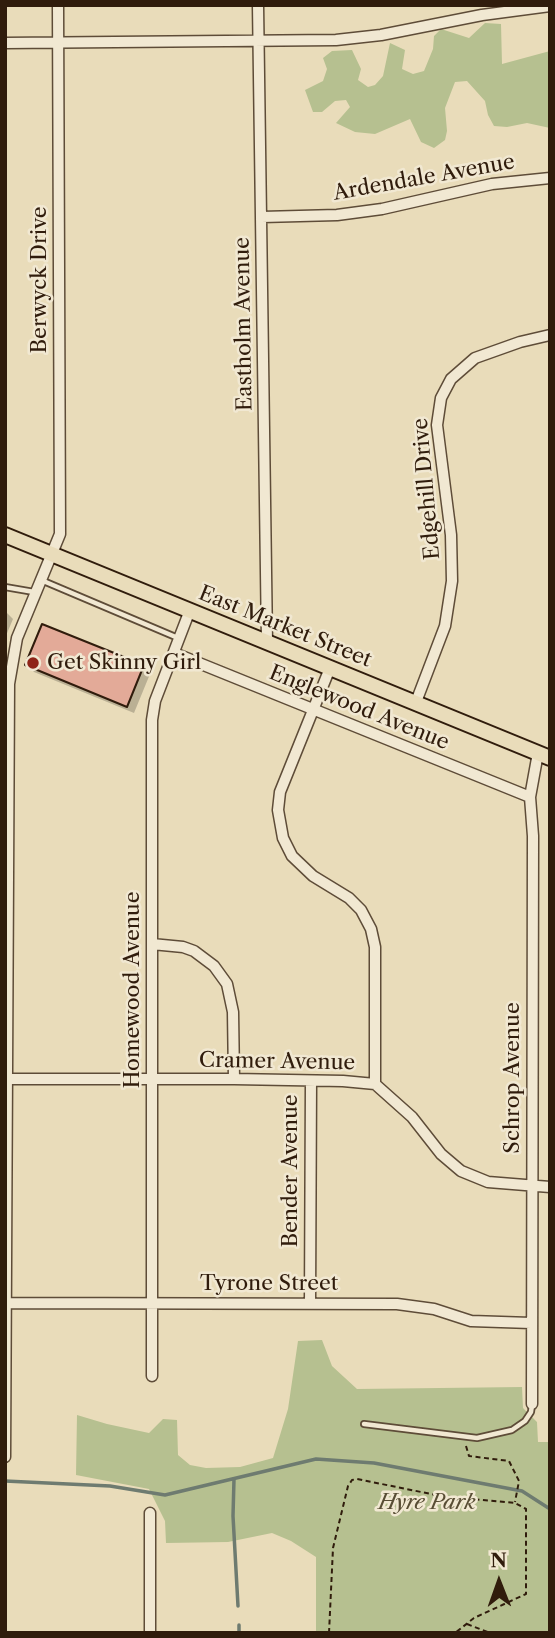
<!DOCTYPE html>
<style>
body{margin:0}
#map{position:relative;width:555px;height:1638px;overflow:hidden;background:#e9dcba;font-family:"Libre Caslon Text",serif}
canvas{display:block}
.frame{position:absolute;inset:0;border:7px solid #301c0c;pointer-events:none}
.north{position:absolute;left:464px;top:1547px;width:70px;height:70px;-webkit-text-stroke:5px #f1e8d2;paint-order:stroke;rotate:359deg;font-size:19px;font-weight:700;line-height:28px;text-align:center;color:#301c0c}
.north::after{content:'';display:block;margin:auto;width:24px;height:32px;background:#301c0c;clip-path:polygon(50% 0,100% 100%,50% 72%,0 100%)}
</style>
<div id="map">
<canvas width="555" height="1638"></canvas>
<div class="frame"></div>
<div class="north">N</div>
</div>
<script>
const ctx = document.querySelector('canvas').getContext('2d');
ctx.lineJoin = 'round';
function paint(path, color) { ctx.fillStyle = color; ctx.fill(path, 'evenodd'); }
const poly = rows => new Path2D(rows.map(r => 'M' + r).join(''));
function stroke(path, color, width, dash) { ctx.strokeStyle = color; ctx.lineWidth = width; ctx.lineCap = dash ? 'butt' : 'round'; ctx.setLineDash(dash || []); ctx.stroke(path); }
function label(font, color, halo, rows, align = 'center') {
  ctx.font = font + ' "Libre Caslon Text",serif'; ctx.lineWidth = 5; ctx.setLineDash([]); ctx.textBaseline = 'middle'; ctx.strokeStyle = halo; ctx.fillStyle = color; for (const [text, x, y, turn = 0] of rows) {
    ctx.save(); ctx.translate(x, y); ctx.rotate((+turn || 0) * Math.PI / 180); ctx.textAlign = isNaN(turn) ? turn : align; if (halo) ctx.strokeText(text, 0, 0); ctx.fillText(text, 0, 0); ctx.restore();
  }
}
const green = poly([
 [485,23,501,24,502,64,550,51,550,128,527,123,507,127,494,126,488,115,485,101,467,81,455,82,445,108,447,131,445,140,434,148,421,142,410,119,375,134,355,132,336,123,350,107,346,100,335,101,322,112,313,112,305,90,323,81,327,69,323,58,332,51,352,50,361,69,358,80,368,87,375,85,383,76,390,43,405,50,402,69,413,74,424,71,433,49,434,36,441,29,469,38],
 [322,1340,332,1366,357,1389,522,1387,523,1408,537,1422,538,1442,550,1442,550,1633,316,1633,316,1557,291,1541,272,1533,228,1542,166,1543,165,1521,149,1489,76,1475,77,1415,107,1424,149,1433,163,1419,177,1420,178,1455,190,1465,206,1468,240,1467,273,1458,288,1409,298,1341]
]);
const shadow = poly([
 [5,611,13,619,5,638],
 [27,665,143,667,150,674,134,713,34,672]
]);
const stream = poly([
 [234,1479,233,1516,238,1606],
 [5,1481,110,1486,165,1495,316,1459,374,1463,522,1491,550,1509],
 [239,1625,239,1633]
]);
const building = poly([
 [42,624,144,665,127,707,25,665,42,624]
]);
const path = poly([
 [466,1446,469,1456,509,1461,519,1481,515,1502],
 [467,1624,490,1633],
 [329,1633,333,1548,348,1486,352,1480,357,1479,441,1496,515,1503,526,1509,526,1594,474,1618,455,1633]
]);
const service = poly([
 [41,580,178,638],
 [5,587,34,592],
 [364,1424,477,1438,512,1430,525,1421,531,1412,532,1405]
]);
const minor = poly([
 [258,5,267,642],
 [5,43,336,40,381,35,482,15,550,6],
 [262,217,337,215,382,209,492,184,550,178],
 [174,653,530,797],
 [330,668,280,792,278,810,283,838,292,856,313,876,349,898,361,910,371,929,375,947,375,1084],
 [416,702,445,626,452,581,451,535,437,425,441,398,451,379,475,358,520,342,550,335],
 [152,944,183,947,194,951,214,966,227,984,233,1012,234,1079],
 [5,1079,234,1079,343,1081,375,1084,412,1117,441,1154,461,1171,488,1182,550,1187],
 [5,1303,397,1304,434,1309,471,1321,531,1323],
 [310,1303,311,1081],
 [152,1376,152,720,155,701,190,610],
 [532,1404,533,836,530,797,538,753],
 [5,1457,9,684,17,638,60,534,58,5],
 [150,1513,150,1633]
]);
const primary = poly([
 [5,535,550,758]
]);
const markers = [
 [33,663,7,"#8f2418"]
];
const streetNames = [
 ["Ardendale Avenue",424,178,-10],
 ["Berwyck Drive",40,280,-90],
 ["Eastholm Avenue",244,324,-91],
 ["Edgehill Drive",427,489,-95],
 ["East Market Street",285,627,22],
 ["Englewood Avenue",359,708,22],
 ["Homewood Avenue",133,990,-90],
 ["Cramer Avenue",277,1062,1],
 ["Schrop Avenue",513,1078,-90],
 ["Bender Avenue",291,1171,-90],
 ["Tyrone Street",269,1284]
];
const poiNames = [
 ["Get Skinny Girl",47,663]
];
const parkNames = [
 ["Hyre Park",427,1503]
];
paint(green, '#b6c090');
paint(shadow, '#0003');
stroke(stream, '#6e7b70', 3.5);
paint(building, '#e3aa98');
stroke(building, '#301c0c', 2);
stroke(service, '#5e4c38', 8);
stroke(minor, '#5e4c38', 13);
stroke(primary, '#301c0c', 18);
stroke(path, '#301c0c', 2, [5, 3.5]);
stroke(service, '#f1e8d2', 4.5);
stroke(minor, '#f1e8d2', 10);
stroke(primary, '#e9dcba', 14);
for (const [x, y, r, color] of markers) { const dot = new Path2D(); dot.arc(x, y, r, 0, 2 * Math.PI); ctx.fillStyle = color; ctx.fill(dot); stroke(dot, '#f1e8d2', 2.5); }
label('21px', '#301c0c', '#f1e8d2', streetNames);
label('21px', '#301c0c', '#f1e8d2', poiNames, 'left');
label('italic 21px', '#584d34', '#f1e8d2', parkNames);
</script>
